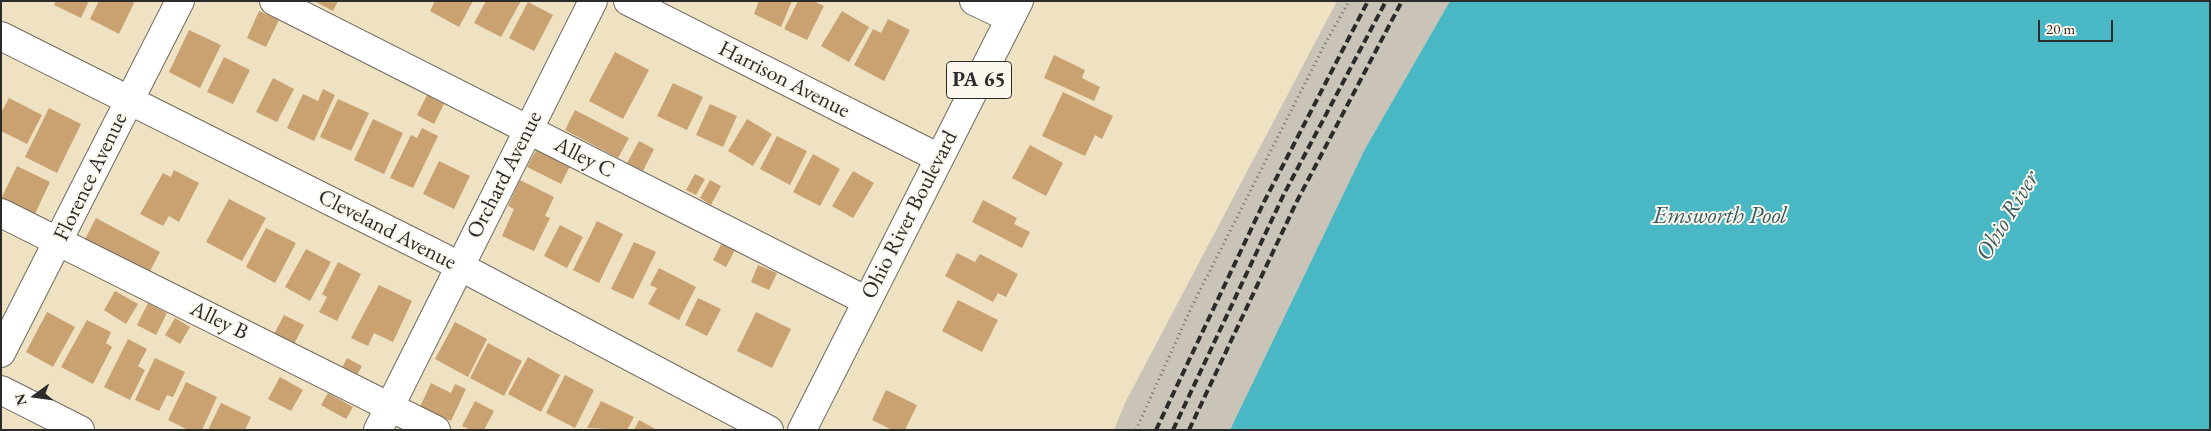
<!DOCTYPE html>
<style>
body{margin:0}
#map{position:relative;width:2211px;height:431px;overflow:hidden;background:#eee2c3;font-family:"EB Garamond",serif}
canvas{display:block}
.frame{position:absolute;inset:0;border:2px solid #2b2b2b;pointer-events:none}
.north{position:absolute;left:10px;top:371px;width:50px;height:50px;-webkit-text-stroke:4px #fbf7ec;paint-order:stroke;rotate:256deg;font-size:14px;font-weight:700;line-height:20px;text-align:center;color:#2b2b2b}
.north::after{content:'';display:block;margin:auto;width:18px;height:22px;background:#2b2b2b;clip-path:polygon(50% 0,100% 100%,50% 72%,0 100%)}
.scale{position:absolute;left:2038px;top:20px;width:75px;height:22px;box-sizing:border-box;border:2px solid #2b2b2b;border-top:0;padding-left:6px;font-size:15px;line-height:18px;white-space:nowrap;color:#2b2b2b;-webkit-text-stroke:4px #fbf7ec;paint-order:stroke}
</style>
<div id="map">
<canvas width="2211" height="431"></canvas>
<div class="frame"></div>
<div class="north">N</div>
<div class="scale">20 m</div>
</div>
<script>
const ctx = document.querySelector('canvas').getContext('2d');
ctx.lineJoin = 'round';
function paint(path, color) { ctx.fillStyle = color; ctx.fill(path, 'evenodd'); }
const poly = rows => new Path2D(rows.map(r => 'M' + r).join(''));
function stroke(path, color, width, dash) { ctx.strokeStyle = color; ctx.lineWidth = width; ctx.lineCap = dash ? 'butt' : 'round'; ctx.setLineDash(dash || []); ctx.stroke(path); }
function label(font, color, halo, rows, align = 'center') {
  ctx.font = font + ' "EB Garamond",serif'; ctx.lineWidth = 4; ctx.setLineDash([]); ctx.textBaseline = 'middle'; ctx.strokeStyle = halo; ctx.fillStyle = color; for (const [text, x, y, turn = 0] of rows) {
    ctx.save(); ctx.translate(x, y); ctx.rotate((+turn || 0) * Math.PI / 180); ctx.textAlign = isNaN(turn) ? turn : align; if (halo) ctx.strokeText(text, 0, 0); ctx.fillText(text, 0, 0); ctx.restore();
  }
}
const industrial = poly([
 [1337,1,1450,1,1365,149,1230,430,1114,430,1125,403]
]);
const water = poly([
 [1450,1,2210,1,2210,430,1230,430,1365,149]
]);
const building = poly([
 [56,1,89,1,81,18,54,5],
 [99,1,135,1,119,34,90,19],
 [314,1,338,1,333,11],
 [435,1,473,1,459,27,430,11],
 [486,1,521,1,501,37,474,23],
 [759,1,792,1,781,27,754,14],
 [798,1,814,1,824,6,807,40,784,29],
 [528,2,553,15,534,51,509,38],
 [259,11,279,20,266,47,247,38],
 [842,11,869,27,849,62,821,46],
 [888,19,910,30,884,81,854,65,873,29,881,33],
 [189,30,221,45,200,88,169,72],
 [615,52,649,70,623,119,589,101],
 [1054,55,1085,70,1082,78,1100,87,1094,101,1044,78],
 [224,57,250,70,233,104,207,92],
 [273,78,294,89,277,122,256,112],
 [673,83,703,97,687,130,657,116],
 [323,89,335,95,314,141,287,128,303,94,318,101],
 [1063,92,1113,116,1102,139,1095,135,1085,156,1042,136],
 [427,95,444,104,434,124,417,115],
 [9,98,42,115,27,144,1,131,1,113],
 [338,99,369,113,351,151,320,137],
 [710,104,737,116,723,147,696,135],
 [49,108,81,124,57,173,25,157],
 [575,110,629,138,618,158,565,130],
 [373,119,403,133,384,174,354,160],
 [747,119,772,134,753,166,728,151],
 [422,128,438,136,413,188,390,178,411,135,417,138],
 [777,136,807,151,790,185,760,169],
 [639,141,654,149,643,171,627,163],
 [1030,145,1063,163,1046,196,1012,178],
 [537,149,570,166,561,184,527,167],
 [813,154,840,169,820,206,793,192],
 [439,161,470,176,454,209,423,194],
 [17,166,50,182,33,218,1,204,1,199],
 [174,170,199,183,179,222,169,216,163,226,140,214,163,173,171,177],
 [853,171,874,183,853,218,832,206],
 [695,174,705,179,696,195,686,190],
 [520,180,554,197,545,216,550,218,534,251,502,236,514,209,508,206],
 [710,180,721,186,711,205,700,198],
 [229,199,266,218,242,261,206,242],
 [983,200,1017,218,1014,224,1030,232,1022,248,972,222],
 [96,218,160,252,149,273,85,239],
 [597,221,623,234,599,283,573,270],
 [560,225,583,237,567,268,544,256],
 [266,228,296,243,275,283,246,267],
 [723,241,736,248,726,267,713,260],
 [634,242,656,252,633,299,611,289],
 [306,249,331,262,310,301,285,287],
 [957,253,975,262,980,254,1018,274,1006,297,998,293,993,302,945,276],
 [338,262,361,274,337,321,319,312,327,297,322,294],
 [758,265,777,273,769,290,751,282],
 [659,268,696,287,679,320,648,304,657,288,650,285],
 [379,285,412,301,393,342,374,333,368,346,351,338],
 [115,291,138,304,126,324,104,310],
 [698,298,721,309,707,336,685,325],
 [958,300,998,320,982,352,942,331],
 [148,303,167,313,156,335,137,325],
 [47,312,75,327,53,367,26,352],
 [756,312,791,329,772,368,737,351],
 [284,315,304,325,293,346,273,336],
 [175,318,190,327,180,344,165,335],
 [87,320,111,332,106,343,112,347,93,384,61,367],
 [455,322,487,339,468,377,435,359],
 [128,339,147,349,138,366,145,370,130,400,104,387],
 [488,343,522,361,504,396,470,378],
 [528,357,560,375,541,412,508,394],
 [155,358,185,372,173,397,167,395,159,411,135,400],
 [347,358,362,366,354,380,340,372],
 [565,375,594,390,575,428,546,413],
 [280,377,303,390,291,411,268,399],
 [186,382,217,397,202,430,188,430,168,420],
 [431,383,451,393,455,384,466,389,451,421,420,407],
 [886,390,917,405,905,430,892,430,872,420],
 [328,393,353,407,346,419,321,405],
 [475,401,494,411,484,430,471,430,462,426],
 [601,401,634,417,627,430,587,428],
 [221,403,251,417,245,430,208,430],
 [639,420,657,430,634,430]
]);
const path = poly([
 [1136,430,1192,306,1325,44,1349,1]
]);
const minor = poly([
 [274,1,867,301],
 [628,1,939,158],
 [974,1,1010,18],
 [1,36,442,257,769,430],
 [1,213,436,430],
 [1,353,180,1],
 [1,390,80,430],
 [378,430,593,1]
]);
const highway = poly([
 [802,430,1019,1]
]);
const rail = poly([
 [1156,430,1264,202,1368,1],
 [1173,430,1284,194,1386,1],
 [1189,430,1297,201,1402,1]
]);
const shields = [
 [979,80,65]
];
const shieldNames = [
 ["PA 65",979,80]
];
const streetNames = [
 ["Harrison Avenue",784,80,27],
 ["Alley C",584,158,27],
 ["Orchard Avenue",505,175,-63],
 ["Florence Avenue",91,177,-64],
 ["Ohio River Boulevard",910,215,-63],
 ["Cleveland Avenue",387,230,27],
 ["Alley B",219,321,26]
];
const waterNames = [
 ["Emsworth Pool",1720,216],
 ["Ohio River",2008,216,-59]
];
paint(industrial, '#c9c3b8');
paint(water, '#4ab7c5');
paint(building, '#caa271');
stroke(minor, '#6f6b60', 30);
stroke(highway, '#6f6b60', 30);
stroke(path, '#6f6b60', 3, [1, 4]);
stroke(minor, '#fff', 28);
stroke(highway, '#fff', 28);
stroke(rail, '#2b2b2b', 4, [8, 4]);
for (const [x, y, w] of shields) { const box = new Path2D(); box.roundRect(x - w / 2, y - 18.5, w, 37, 4); ctx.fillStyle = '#fbf7ec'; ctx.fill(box); stroke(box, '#2b2b2b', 1); }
label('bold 21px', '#2b2b2b', null, shieldNames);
label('22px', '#2b2b2b', '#fbf7ec', streetNames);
label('italic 24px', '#365c61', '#fbf7ec', waterNames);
</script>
